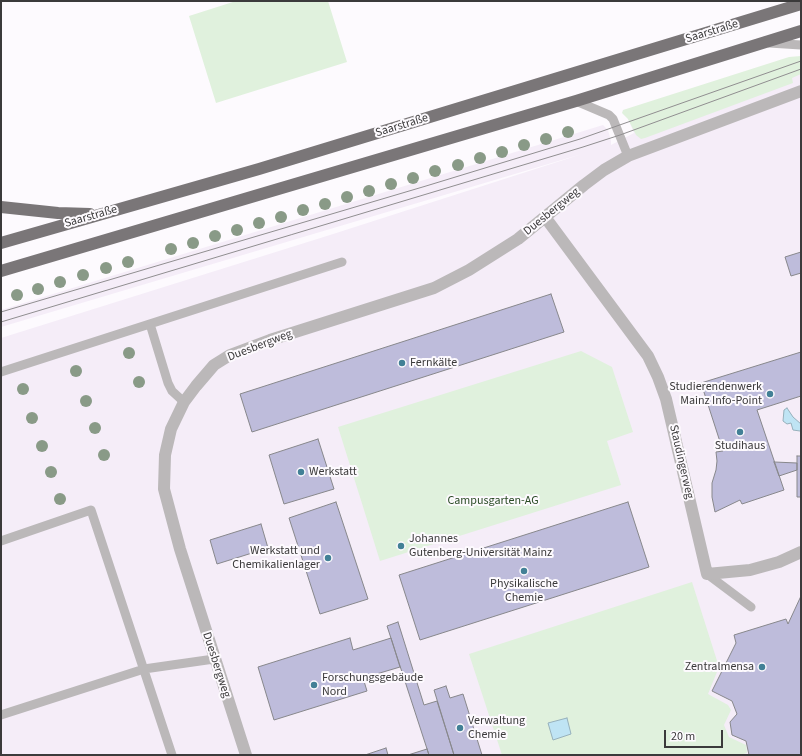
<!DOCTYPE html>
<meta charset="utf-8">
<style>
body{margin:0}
#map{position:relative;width:802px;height:756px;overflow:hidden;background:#fdfafe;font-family:"Source Sans 3",sans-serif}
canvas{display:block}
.frame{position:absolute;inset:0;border:2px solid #3b3a3b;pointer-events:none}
.scale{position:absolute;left:664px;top:730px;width:59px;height:18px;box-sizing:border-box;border:2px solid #3b3a3b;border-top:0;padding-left:5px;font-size:12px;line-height:14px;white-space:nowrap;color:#3b3a3b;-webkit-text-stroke:3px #fdfafe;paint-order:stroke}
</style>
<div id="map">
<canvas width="802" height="756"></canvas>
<div class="frame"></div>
<div class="scale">20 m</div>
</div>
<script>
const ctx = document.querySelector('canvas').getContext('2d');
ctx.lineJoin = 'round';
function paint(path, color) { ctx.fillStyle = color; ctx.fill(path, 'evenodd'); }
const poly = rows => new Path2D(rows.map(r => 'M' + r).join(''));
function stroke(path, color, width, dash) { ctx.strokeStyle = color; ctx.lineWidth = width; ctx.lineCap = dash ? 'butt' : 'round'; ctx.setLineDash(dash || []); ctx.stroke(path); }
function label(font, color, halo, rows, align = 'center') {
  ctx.font = font + ' "Source Sans 3",sans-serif'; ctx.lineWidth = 4; ctx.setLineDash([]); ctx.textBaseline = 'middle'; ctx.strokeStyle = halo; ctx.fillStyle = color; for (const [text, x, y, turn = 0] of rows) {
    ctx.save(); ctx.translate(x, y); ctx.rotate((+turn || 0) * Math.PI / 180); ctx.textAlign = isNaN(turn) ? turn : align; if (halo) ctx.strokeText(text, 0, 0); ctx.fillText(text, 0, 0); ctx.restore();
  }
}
const built = poly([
 [801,58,801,755,1,755,1,338,330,235,582,154,1,327,1,310,603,125,608,130,611,141,611,145,634,133,628,119]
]);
const green = poly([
 [236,1,328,1,347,62,216,103,189,16],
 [801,56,801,74,792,78,793,83,645,138,641,139,636,135,628,119,622,113,623,110,789,57],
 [581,351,612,367,633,432,607,441,621,485,380,561,338,427],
 [692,582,719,667,708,694,728,705,731,710,724,725,729,737,746,745,747,753,741,755,502,755,469,654]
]);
const water = poly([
 [787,408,793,417,801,424,801,432,800,431,793,430,791,423,787,424,783,421,784,410,787,408],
 [567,718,571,734,553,740,548,723,567,718]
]);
const building = poly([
 [801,252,801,273,791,276,785,257,801,252],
 [551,294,564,332,252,432,240,394,551,294],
 [801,352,801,396,757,410,784,490,742,504,740,500,715,512,712,497,712,483,716,470,717,461,716,452,723,451,701,383,801,352],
 [318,439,334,489,284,504,269,455,318,439],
 [797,456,801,456,801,497,797,497,797,456],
 [774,462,797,463,797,470,779,476,774,462],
 [336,502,368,599,320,614,289,518,336,502],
 [628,502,649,567,420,640,399,575,628,502],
 [261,524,268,548,217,564,210,540,261,524],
 [801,596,801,755,749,755,746,741,732,735,730,722,737,714,732,701,712,691,736,643,734,635,786,619,788,624,801,596],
 [398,622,424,705,437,701,454,755,429,755,387,626,398,622],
 [350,638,353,650,391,638,400,667,363,678,367,691,274,720,258,667,350,638],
 [446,686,450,698,463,694,482,755,454,755,434,690,446,686],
 [386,748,388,755,365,755,386,748],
 [427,749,429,755,408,755,427,749]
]);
const service = poly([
 [769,43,801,45],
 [576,101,609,115,613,119,628,156],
 [150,324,168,383,172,391,184,402],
 [1,372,342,262],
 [1,541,91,510,172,755],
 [707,574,751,607],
 [1,715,144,669,214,659]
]);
const minor = poly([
 [545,217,648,356,658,377,666,399,707,574,750,570,779,562,801,552],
 [246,755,180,549,164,489,165,455,171,429,184,402,196,386,214,365,230,355,270,340,434,288,469,270,518,239,584,185,604,170,628,156,801,91]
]);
const trunk = poly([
 [1,207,58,213,90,214],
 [1,243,259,169,801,4],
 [1,271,576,101,801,31]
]);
const tram = poly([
 [1,312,426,186,580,139,801,61],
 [1,322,583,147,620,135,801,69]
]);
const trees = [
 [568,132],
 [546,139],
 [524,145],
 [502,152],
 [480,158],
 [458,165],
 [435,171],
 [413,178],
 [391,184],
 [369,191],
 [347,197],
 [325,204],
 [303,210],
 [281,217],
 [259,223],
 [237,230],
 [215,236],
 [193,243],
 [171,249],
 [128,262],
 [106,268],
 [83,275],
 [60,282],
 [38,289],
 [17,295],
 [129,353],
 [76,371],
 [139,382],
 [23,389],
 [86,401],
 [32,418],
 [95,428],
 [42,446],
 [104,455],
 [51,472],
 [60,499]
];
const markers = [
 [402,363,4,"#428096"],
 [770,394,4,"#428096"],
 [740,432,4,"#428096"],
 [301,472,4,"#428096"],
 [401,546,4,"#428096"],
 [328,558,4,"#428096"],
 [524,571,4,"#428096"],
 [762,667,4,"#428096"],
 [314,685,4,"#428096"],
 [460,728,4,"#428096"]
];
const streetNames = [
 ["Saarstraße",712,32,-17],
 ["Saarstraße",402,126,-17],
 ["Duesbergweg",552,212,-39],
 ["Saarstraße",91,217,-16],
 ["Duesbergweg",260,346,-21],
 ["Staudingerweg",681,462,77],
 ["Duesbergweg",216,665,72]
];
const poiNames = [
 ["Fernkälte",410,363],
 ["Studierendenwerk",762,387,"right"],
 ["Mainz Info-Point",762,401,"right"],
 ["Studihaus",740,446,"center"],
 ["Werkstatt",309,472],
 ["Johannes",409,539],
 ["Gutenberg-Universität Mainz",409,553],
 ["Werkstatt und",320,551,"right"],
 ["Chemikalienlager",320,565,"right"],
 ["Physikalische",524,584,"center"],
 ["Chemie",524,598,"center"],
 ["Zentralmensa",754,667,"right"],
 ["Forschungsgebäude",322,678],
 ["Nord",322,692],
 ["Verwaltung",468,721],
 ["Chemie",468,735]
];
const parkNames = [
 ["Campusgarten-AG",493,501]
];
paint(built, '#f5edf8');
paint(green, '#e0f1dd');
paint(water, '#bfe4f4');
stroke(water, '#97b1bc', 1);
paint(building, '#bebcdb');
stroke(building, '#88888c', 1);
stroke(service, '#bbb8b9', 9);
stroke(minor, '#bbb8b9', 12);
stroke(trunk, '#7a7678', 12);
stroke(tram, '#908e90', 1);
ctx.fillStyle = '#899a87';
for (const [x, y] of trees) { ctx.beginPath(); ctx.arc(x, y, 6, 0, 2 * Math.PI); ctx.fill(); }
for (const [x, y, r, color] of markers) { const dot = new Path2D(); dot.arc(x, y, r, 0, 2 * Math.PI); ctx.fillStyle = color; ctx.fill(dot); stroke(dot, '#fdfafe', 1.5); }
label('12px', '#3b3a3b', '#fdfafe', streetNames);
label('12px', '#3b3a3b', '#fdfafe', poiNames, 'left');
label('12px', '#2a4b25', '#fdfafe', parkNames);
</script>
